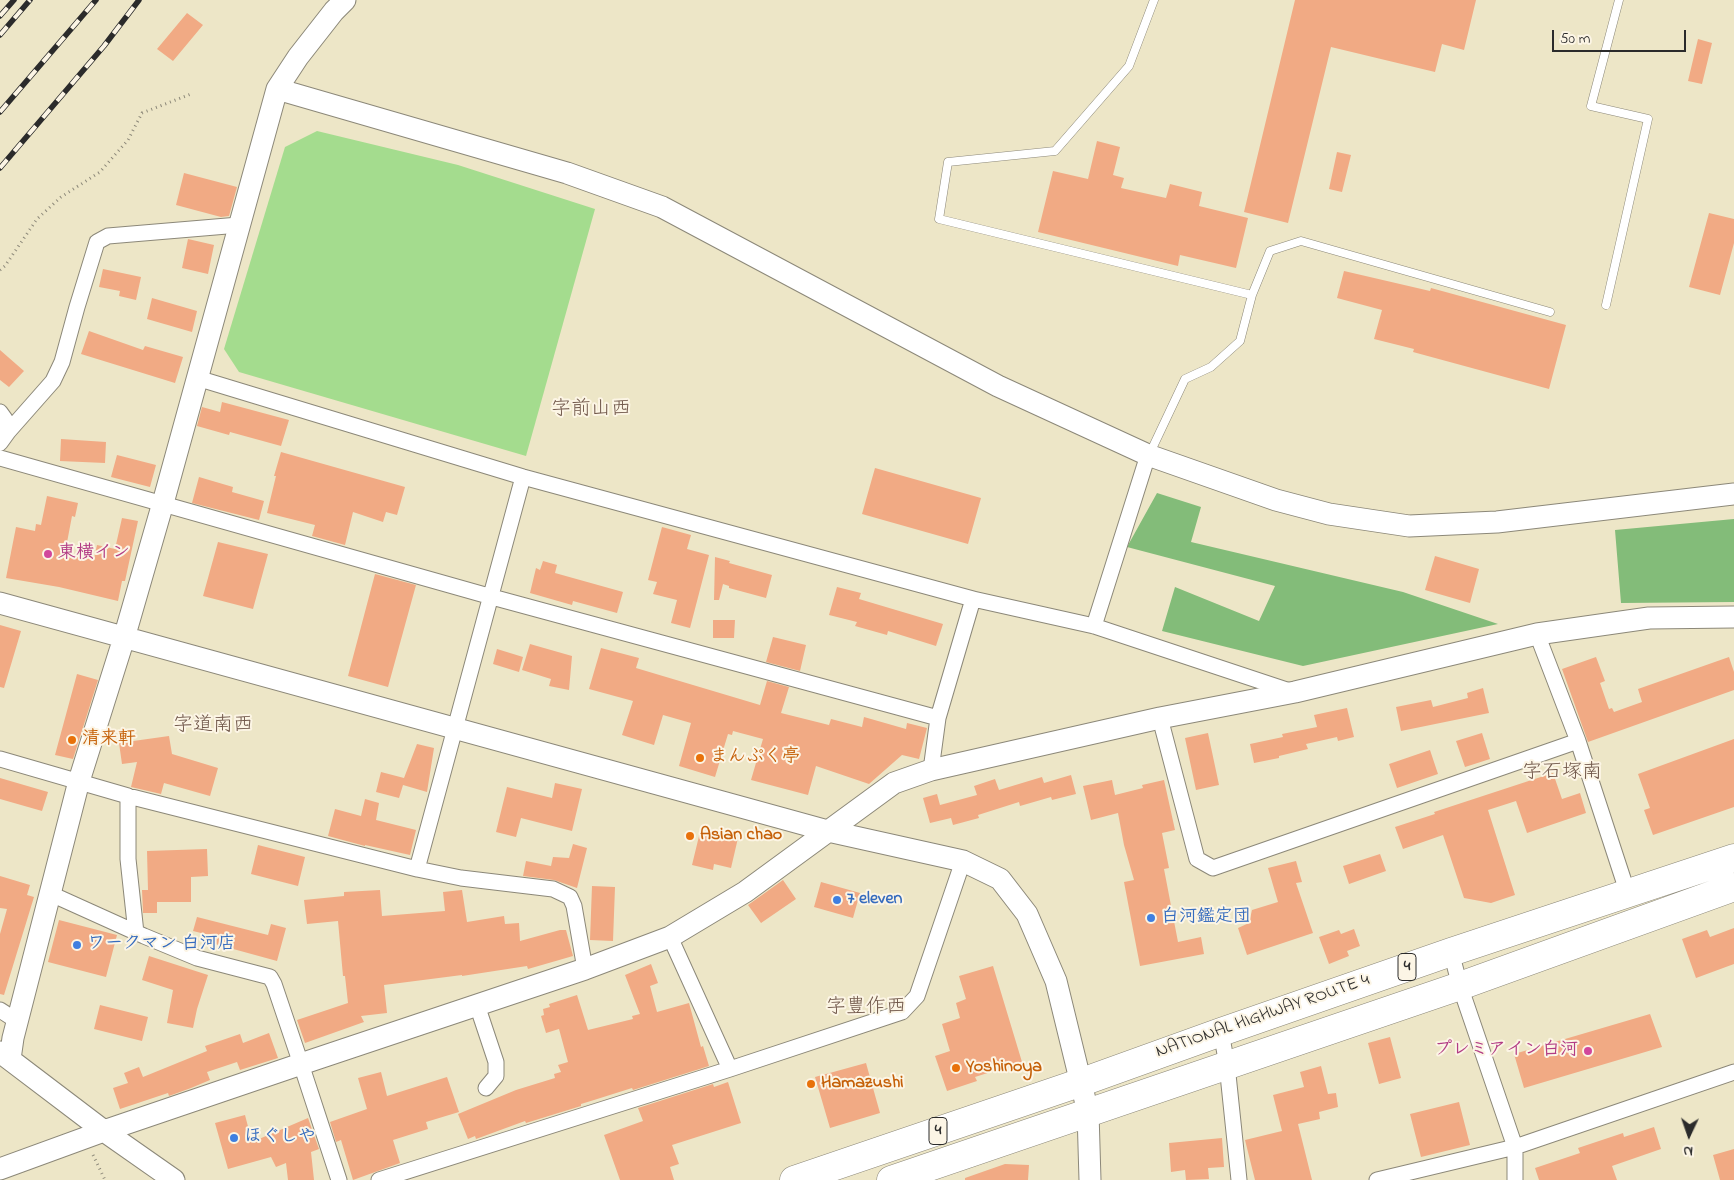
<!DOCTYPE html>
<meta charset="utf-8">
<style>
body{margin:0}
#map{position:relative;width:1734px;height:1180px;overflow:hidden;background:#ede6c7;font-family:"Indie Flower",sans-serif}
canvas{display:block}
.north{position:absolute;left:1664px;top:1110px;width:50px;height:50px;-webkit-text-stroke:4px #fcf5e5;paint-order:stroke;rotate:183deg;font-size:14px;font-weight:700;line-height:20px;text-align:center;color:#2b2b2b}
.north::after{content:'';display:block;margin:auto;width:18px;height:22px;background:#2b2b2b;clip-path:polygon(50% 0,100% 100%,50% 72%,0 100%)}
.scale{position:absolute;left:1552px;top:30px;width:134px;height:22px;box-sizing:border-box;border:2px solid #2b2b2b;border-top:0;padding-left:6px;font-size:15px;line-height:18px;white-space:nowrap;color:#2b2b2b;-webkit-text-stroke:4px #fcf5e5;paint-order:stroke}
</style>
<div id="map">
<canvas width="1734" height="1180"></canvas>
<div class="north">N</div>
<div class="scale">50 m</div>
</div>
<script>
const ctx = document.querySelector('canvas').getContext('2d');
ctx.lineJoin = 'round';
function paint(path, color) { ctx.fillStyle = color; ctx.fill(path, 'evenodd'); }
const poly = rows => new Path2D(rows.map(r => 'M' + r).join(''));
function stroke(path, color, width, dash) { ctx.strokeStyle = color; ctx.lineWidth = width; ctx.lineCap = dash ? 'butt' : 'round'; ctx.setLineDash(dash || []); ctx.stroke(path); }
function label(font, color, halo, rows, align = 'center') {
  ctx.font = font + ' "Indie Flower","Klee One",sans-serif'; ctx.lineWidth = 4; ctx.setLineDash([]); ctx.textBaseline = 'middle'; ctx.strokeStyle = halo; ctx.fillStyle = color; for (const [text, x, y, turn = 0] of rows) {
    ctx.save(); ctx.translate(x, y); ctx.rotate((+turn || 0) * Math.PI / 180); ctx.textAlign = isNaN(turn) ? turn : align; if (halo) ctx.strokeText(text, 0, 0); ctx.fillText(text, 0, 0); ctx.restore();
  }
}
const green = poly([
 [317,131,458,165,595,209,526,456,239,372,224,349,285,147]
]);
const forest = poly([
 [1157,493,1201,507,1191,542,1403,592,1498,624,1303,666,1162,631,1175,587,1259,621,1275,586,1127,547],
 [1734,519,1734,602,1621,603,1615,530]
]);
const building = poly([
 [1295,0,1476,0,1464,50,1442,44,1435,72,1331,47,1288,223,1244,212],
 [187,13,203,25,173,61,157,49],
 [1698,39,1712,43,1702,84,1688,81],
 [1097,141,1120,147,1113,175,1124,178,1121,188,1166,198,1170,184,1202,192,1199,206,1248,218,1236,268,1180,255,1178,266,1038,232,1053,171,1088,179],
 [1337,152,1351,155,1342,192,1329,189],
 [184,173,237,187,229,216,221,217,176,205],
 [1709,213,1734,219,1734,243,1720,295,1689,287],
 [188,239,214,245,208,274,182,268],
 [103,269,141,277,136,300,119,296,120,291,99,287],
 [1344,271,1430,291,1431,288,1566,325,1549,389,1413,352,1414,349,1374,339,1382,310,1337,298],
 [152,298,197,311,192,332,147,319],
 [89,331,143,350,145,346,183,357,175,383,81,354],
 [0,350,24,371,9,387,0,380],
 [222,402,289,420,281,446,230,432,229,435,197,426,202,407,220,412],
 [61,439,106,442,105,463,60,461],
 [281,452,405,487,397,515,386,512,383,522,353,512,345,545,312,536,315,525,267,513,276,476,274,476],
 [117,455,156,465,150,487,111,477],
 [875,468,981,498,968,544,862,514],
 [199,477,233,487,232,492,264,501,259,520,192,503],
 [47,496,78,503,75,517,72,516,65,553,94,559,97,545,115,549,122,518,138,521,125,581,122,581,118,601,59,587,6,578,16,527,35,531,36,524,41,525],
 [662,527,691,535,687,549,709,555,690,628,671,623,677,600,653,594,657,582,648,580],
 [218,542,268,554,253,609,203,596],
 [1435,556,1479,569,1470,603,1425,590],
 [715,557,730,561,729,563,772,575,766,598,729,588,729,586,723,584,719,600,714,600],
 [543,561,557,565,555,573,623,592,617,613,573,601,572,605,530,593,536,568,540,570],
 [375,574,416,585,388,687,348,676],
 [837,587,861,593,859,599,943,624,936,646,888,631,887,635,855,626,857,622,829,615],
 [713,620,735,620,734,638,713,638],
 [0,625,21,631,4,688,0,687],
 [773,637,806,645,800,671,766,662],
 [530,644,572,656,569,690,549,686,551,679,522,670],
 [601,648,639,658,636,668,760,705,767,681,789,687,781,713,829,725,831,719,862,727,864,717,906,729,907,723,927,728,919,759,902,755,869,784,816,766,808,795,751,780,763,739,733,731,732,735,728,734,715,777,679,766,691,723,663,715,654,745,622,735,633,701,589,689],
 [497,649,523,657,519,672,493,664],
 [1596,657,1605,681,1600,683,1609,709,1612,708,1614,712,1642,702,1638,689,1729,657,1734,672,1734,690,1588,742,1562,669],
 [77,674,98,680,73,759,55,755],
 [1483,688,1489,713,1401,731,1396,707,1431,700,1433,707,1468,698,1467,693],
 [1347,708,1354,737,1338,741,1337,737,1306,744,1308,749,1279,756,1279,758,1254,763,1250,744,1283,737,1282,734,1317,727,1314,715],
 [1208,733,1219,785,1196,790,1185,738],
 [1482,733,1490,759,1465,767,1456,741],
 [169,736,172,754,218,768,210,796,164,783,161,794,131,787,137,762,122,764,119,743],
 [1734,739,1734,807,1653,835,1644,810,1650,808,1638,774],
 [417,744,434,748,427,792,403,785,399,798,376,792,381,772,404,778],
 [1430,750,1438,774,1397,788,1389,764],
 [1553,773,1562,799,1580,793,1586,813,1527,833,1516,801,1488,810,1515,895,1491,903,1464,898,1443,835,1403,849,1395,827,1435,814,1434,812],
 [1071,775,1076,794,1052,800,1051,797,1020,806,1019,802,978,815,979,818,953,825,951,818,930,823,923,798,937,794,940,805,977,795,974,786,995,779,999,790,1042,777,1044,783],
 [0,778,48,792,42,811,0,799],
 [1112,780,1115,795,1143,788,1142,785,1164,780,1175,830,1162,833,1169,868,1164,869,1178,942,1201,937,1204,954,1140,966,1124,882,1134,880,1124,845,1118,813,1091,820,1083,786],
 [555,783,582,789,572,831,521,818,516,837,496,832,507,787,552,798],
 [365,799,379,803,376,820,416,830,410,855,365,845,365,846,328,836,335,809,361,816],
 [700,832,738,838,731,868,714,864,713,870,692,865],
 [573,844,587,848,577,888,554,880,523,876,526,861,551,866,553,857,569,858],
 [258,845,305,857,298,886,251,874],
 [207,849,208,876,191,877,191,902,157,902,157,913,143,913,142,890,148,890,147,851],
 [1380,854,1386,871,1349,884,1343,866],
 [1296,861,1302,882,1296,883,1313,933,1247,955,1238,928,1249,923,1252,910,1278,902,1268,868],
 [0,876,30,885,27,895,34,897,4,995,0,994,0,934,7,909,0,908],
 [783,880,796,899,761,923,748,905],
 [821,882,860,893,853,918,814,907],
 [592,886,615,887,613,941,590,940],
 [380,890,382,916,445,911,443,892,462,890,467,922,504,916,505,924,519,923,520,941,560,930,566,930,573,956,528,969,527,966,462,976,462,975,384,985,387,1013,361,1016,364,1022,305,1043,297,1020,348,1003,345,976,343,976,338,921,307,924,304,900,344,896,344,892],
 [197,917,268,935,271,924,286,928,277,961,215,944,217,937,193,931],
 [59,920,117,935,106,977,48,962],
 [1734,928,1734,964,1696,978,1682,939,1707,930,1710,937],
 [1354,929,1360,946,1347,951,1349,956,1329,964,1319,937,1339,930,1341,934],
 [149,956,208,975,197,1009,193,1028,167,1023,173,990,142,980],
 [651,964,658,983,650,986,657,1012,689,1003,701,1047,703,1046,709,1066,633,1090,632,1088,594,1100,581,1104,581,1106,526,1123,525,1121,476,1139,475,1136,468,1139,458,1114,516,1090,555,1078,554,1074,561,1072,558,1065,568,1062,559,1029,546,1033,541,1016,544,1015,543,1009,550,1007,549,1004,577,995,588,1030,633,1019,632,1016,640,1014,625,975],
 [993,966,1022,1062,975,1077,977,1081,947,1091,935,1056,950,1051,942,1024,960,1018,956,1003,966,999,959,976],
 [100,1005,148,1017,142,1041,94,1029],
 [1650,1014,1662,1047,1524,1088,1514,1054],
 [269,1033,278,1058,240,1070,237,1062,207,1072,210,1080,191,1088,169,1096,168,1093,120,1109,113,1088,128,1083,124,1073,139,1067,143,1077,207,1051,205,1046,240,1034,243,1043],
 [1390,1037,1401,1078,1379,1084,1368,1043],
 [866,1063,880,1113,830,1128,815,1077],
 [1321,1066,1328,1094,1336,1093,1338,1107,1319,1112,1320,1119,1298,1124,1312,1180,1255,1180,1245,1140,1282,1131,1273,1095,1304,1087,1300,1072],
 [381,1072,387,1096,447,1077,459,1112,426,1122,428,1129,393,1140,400,1163,353,1180,341,1140,336,1142,330,1122,367,1109,358,1078],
 [728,1082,741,1123,672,1145,679,1164,670,1167,674,1180,620,1180,604,1135,643,1121,638,1108,713,1084,714,1087],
 [1459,1102,1470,1145,1421,1157,1410,1114],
 [245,1115,252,1142,308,1118,319,1149,311,1152,314,1180,288,1180,286,1163,276,1167,271,1157,228,1169,215,1123],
 [1654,1127,1661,1149,1612,1166,1617,1180,1539,1180,1535,1168,1580,1153,1578,1148,1623,1133,1624,1137],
 [1222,1138,1224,1167,1208,1168,1209,1179,1186,1180,1185,1170,1171,1172,1169,1143],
 [1734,1149,1734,1180,1720,1180,1713,1155],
 [1005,1164,1029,1165,1028,1180,965,1180,965,1178]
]);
const path = poly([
 [0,270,5,266,37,219,61,197,100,172,128,140,142,113,191,94],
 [93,1155,105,1180]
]);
const lane = poly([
 [1154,0,1129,66,1055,151,948,162,939,219,1252,295],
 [1606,305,1648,119,1591,106,1619,0],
 [1150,453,1185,379,1211,367,1240,341,1252,295,1270,251,1301,241,1550,312]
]);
const street = poly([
 [197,378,523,477,973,599,1094,626,1293,692],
 [0,412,5,419,8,432,0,443],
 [8,432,53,381,62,362,77,307,97,242,108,236,239,225],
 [0,458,492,597,938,718],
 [1094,626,1148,455],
 [1537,634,1578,741,1628,894],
 [1160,718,1197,859,1213,868,1578,741],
 [0,759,128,796,417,869,461,878,553,889,570,897,574,906,585,969],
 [931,770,938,718,973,599],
 [128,796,128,859,136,933],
 [417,869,523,477],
 [51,894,144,936,197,958,270,977,274,984,301,1064,339,1180],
 [670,937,730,1069],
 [1451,952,1460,986,1515,1147,1515,1180],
 [477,1005,496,1062,496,1076,486,1088],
 [0,1010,17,1021],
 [1221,1032,1227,1065,1239,1180],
 [379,1180,730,1069,902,1012,917,996,963,861],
 [1377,1180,1515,1147,1734,1072]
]);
const secondary = poly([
 [277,89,567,173,662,207,998,386,1148,455,1276,500,1329,514,1409,526,1497,522,1734,494],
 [0,603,828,831,963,861,1000,879,1027,914,1056,981,1088,1112,1090,1180],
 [0,1052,104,1131,174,1180],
 [10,1059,13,1038,79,781,124,638,163,503,277,89,298,57,334,11,345,0],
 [0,1169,104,1131,301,1064,585,969,670,937,745,892,894,783,931,770,1160,718,1295,692,1537,634,1649,618,1734,617]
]);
const highway = poly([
 [794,1180,1082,1082,1221,1032,1451,952,1734,858],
 [891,1180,1460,986,1734,887]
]);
const rail = poly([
 [0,16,14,0],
 [0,35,30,0],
 [0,112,96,0],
 [0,168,104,46,139,0]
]);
const markers = [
 [48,554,5,"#d1479c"],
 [72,740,5,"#e8710a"],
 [700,758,5,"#e8710a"],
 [690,836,5,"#e8710a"],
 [837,900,5,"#3f7fe0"],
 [1151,918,5,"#3f7fe0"],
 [77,945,5,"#3f7fe0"],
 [1588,1051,5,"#d1479c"],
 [956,1068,5,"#e8710a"],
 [811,1084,5,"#e8710a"],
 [234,1138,5,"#3f7fe0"]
];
const shields = [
 [1407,967,18],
 [938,1131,18]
];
const shieldNames = [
 ["4",1407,967],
 ["4",938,1131]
];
const hotelNames = [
 ["東横イン",58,554],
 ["プレミアイン白河",1578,1051,"right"]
];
const foodNames = [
 ["清来軒",82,740],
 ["まんぷく亭",710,758],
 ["Asian chao",700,836],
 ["Yoshinoya",966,1068],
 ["Hamazushi",821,1084]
];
const shopNames = [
 ["7 eleven",847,900],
 ["白河鑑定団",1161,918],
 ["ワークマン 白河店",87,945],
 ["ほぐしや",244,1138]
];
const streetNames = [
 ["NATIONAL HIGHWAY ROUTE 4",1263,1017,-19]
];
const quarterNames = [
 ["字前山西",591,411],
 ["字道南西",213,727],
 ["字石塚南",1562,774],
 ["字豊作西",866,1009]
];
paint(green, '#a4dc8e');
paint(forest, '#83bc79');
paint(building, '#f1aa84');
stroke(lane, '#8c8879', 9);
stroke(street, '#8c8879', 17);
stroke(secondary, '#8c8879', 23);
stroke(highway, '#8c8879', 29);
stroke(path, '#8c8879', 3, [1, 4]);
stroke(lane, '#fff', 8);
stroke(street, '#fff', 15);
stroke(secondary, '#fff', 21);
stroke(highway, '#fff', 28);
stroke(rail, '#2b2b2b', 5.5);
stroke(rail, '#fcf5e5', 4, [11]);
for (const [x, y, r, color] of markers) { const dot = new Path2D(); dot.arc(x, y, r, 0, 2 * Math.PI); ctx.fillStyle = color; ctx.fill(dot); stroke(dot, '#fcf5e5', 2); }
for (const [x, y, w] of shields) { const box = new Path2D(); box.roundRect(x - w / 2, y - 13.5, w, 27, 4); ctx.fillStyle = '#fcf5e5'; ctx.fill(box); stroke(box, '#2b2b2b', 1); }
label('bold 16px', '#2b2b2b', null, shieldNames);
label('bold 18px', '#b23c85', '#fcf5e5', hotelNames, 'left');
label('bold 18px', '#c56008', '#fcf5e5', foodNames, 'left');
label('bold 18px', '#366cbe', '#fcf5e5', shopNames, 'left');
label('18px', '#2b2b2b', '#fcf5e5', streetNames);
label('20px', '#70574a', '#fcf5e5', quarterNames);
</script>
